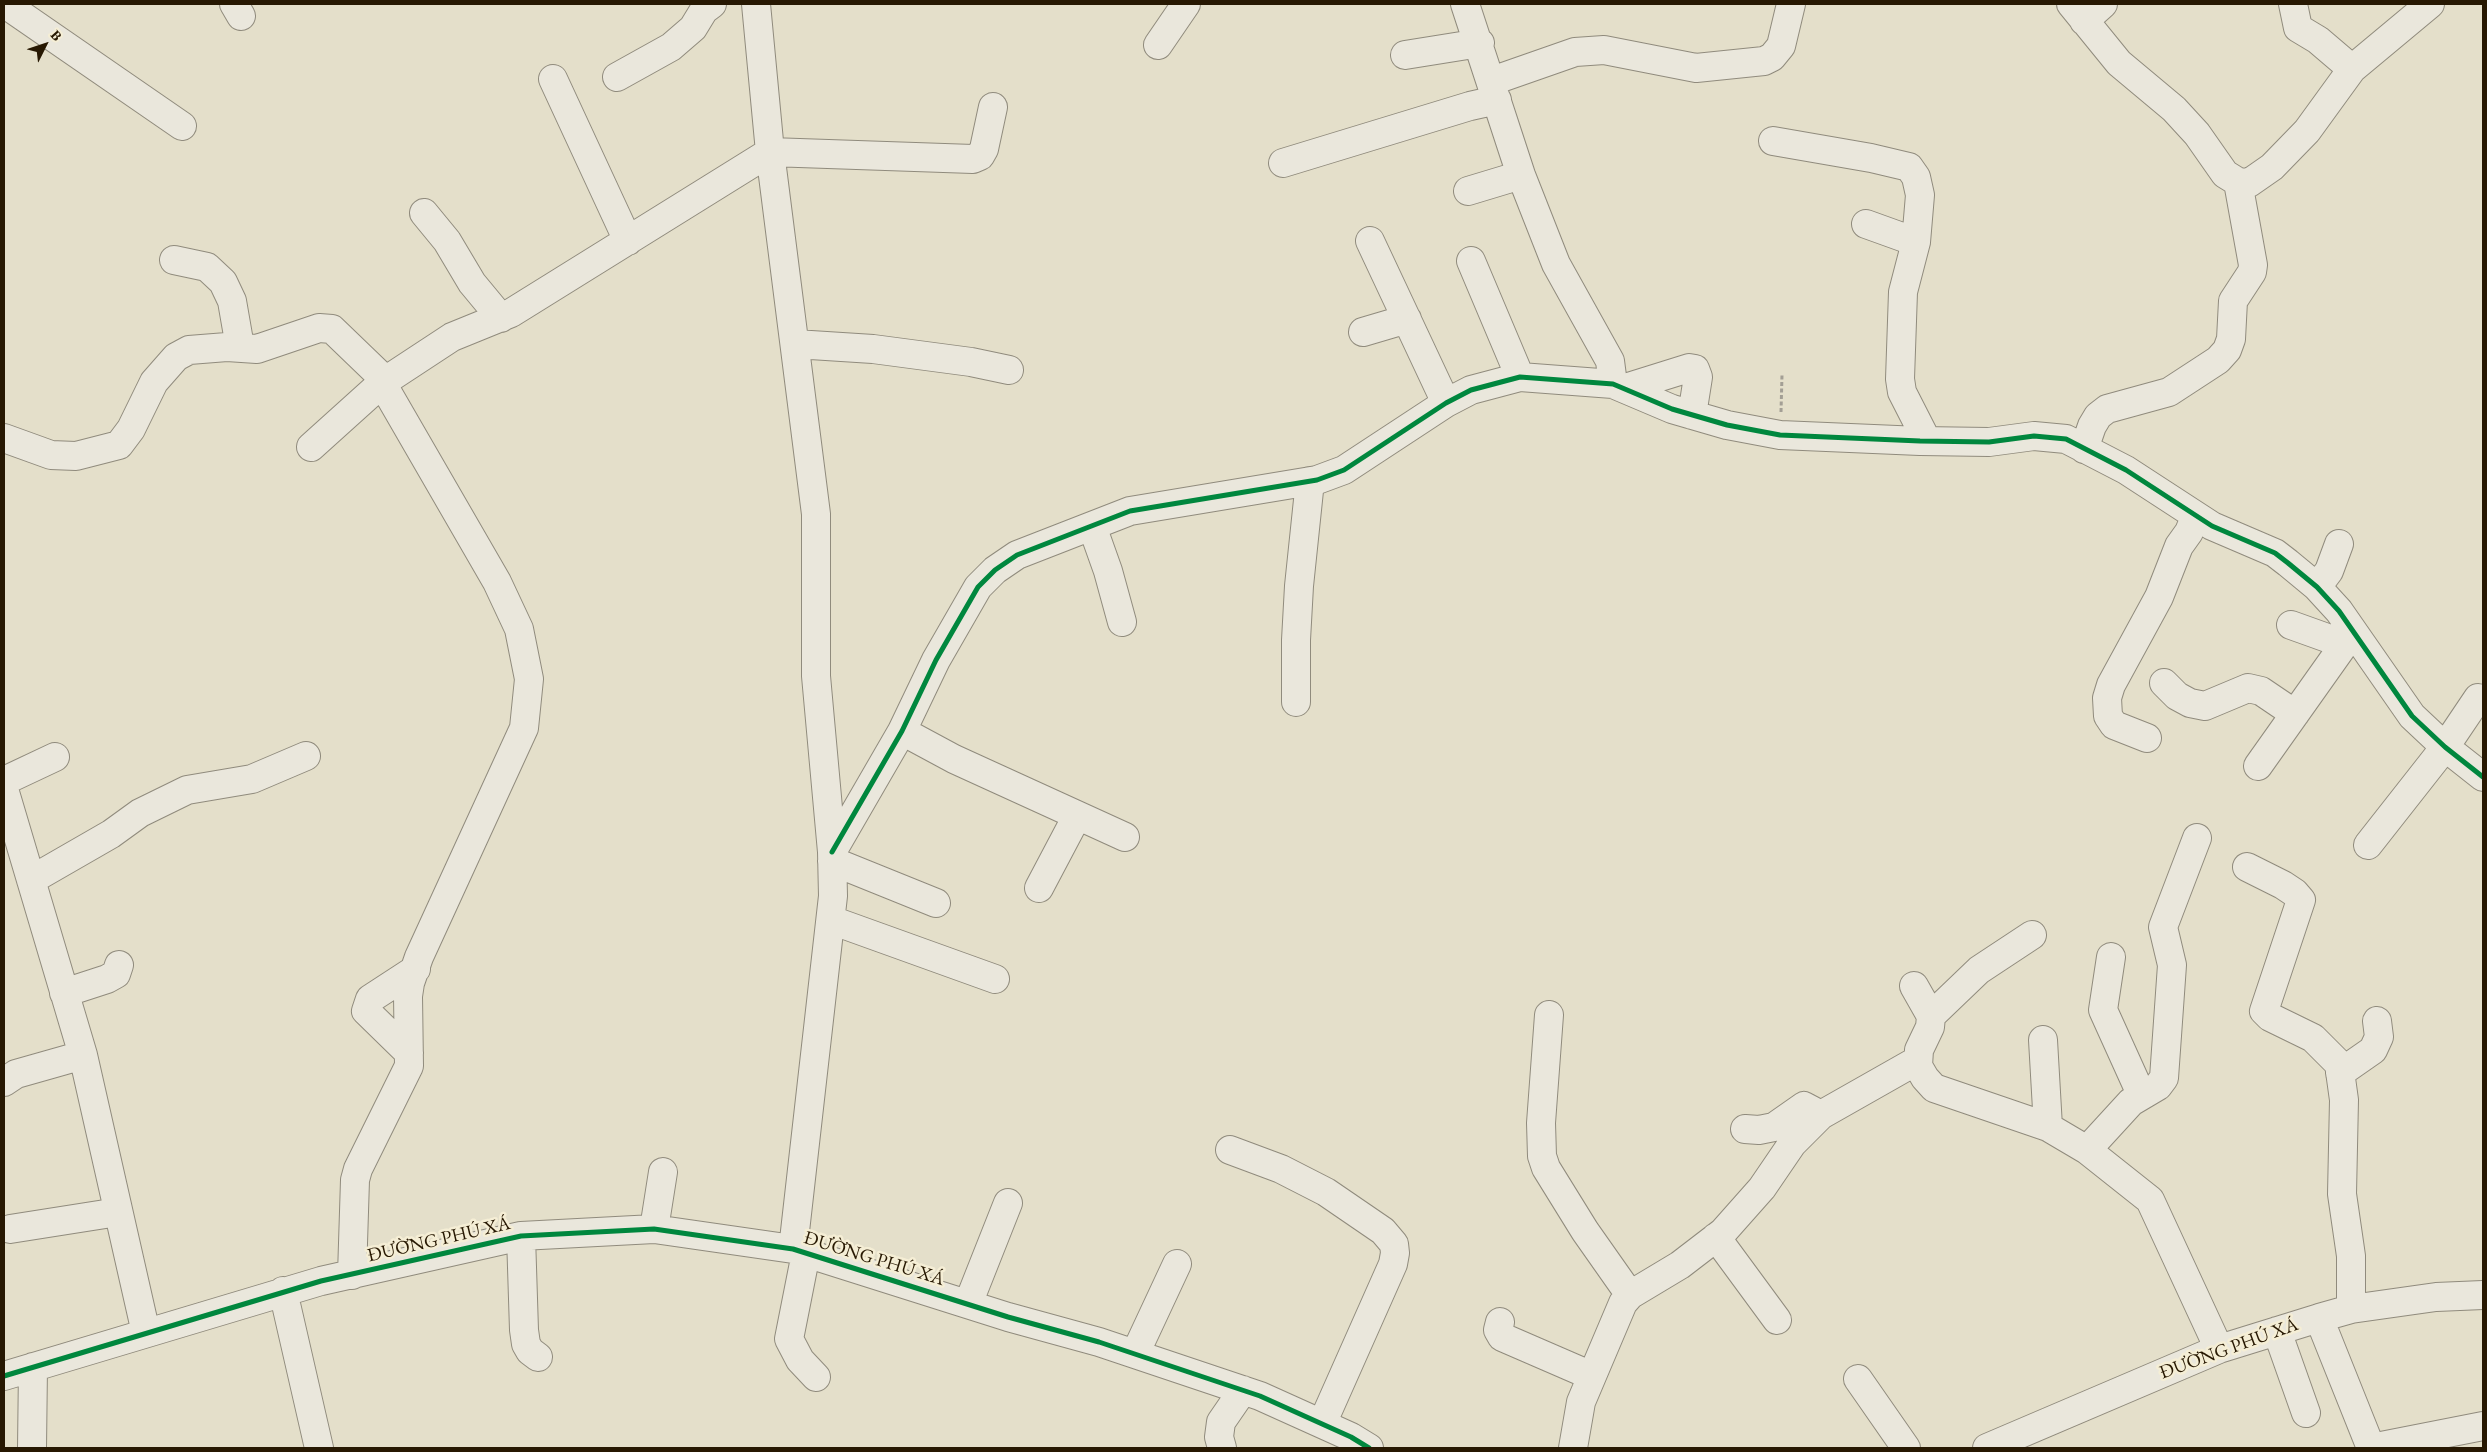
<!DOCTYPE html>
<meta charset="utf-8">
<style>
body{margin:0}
#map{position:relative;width:2487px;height:1452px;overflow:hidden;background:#e4dfca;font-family:"EB Garamond",serif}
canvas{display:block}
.frame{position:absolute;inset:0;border:5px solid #271802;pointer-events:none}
.north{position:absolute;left:20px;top:20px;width:50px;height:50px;-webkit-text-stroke:4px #f5eed5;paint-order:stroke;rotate:49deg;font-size:14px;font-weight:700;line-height:20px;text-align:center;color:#271802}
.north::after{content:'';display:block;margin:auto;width:18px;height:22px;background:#271802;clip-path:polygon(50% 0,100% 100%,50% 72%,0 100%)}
</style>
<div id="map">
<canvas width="2487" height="1452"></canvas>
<div class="frame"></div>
<div class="north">B</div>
</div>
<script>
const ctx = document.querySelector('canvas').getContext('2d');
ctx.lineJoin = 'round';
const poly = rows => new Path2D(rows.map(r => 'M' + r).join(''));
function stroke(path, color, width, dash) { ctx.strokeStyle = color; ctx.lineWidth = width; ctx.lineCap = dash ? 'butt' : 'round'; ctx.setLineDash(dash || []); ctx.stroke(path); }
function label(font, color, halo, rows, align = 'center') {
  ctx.font = font + ' "EB Garamond",serif'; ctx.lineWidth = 5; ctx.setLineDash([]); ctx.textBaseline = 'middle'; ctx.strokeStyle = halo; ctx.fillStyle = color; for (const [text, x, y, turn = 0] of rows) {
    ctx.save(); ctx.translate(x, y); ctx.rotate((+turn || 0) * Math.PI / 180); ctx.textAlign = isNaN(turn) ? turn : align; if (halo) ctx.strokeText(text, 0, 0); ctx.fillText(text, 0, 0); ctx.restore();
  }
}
const path = poly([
 [1781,412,1782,375]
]);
const minor = poly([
 [234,4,241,16],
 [756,4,770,152,816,514,816,676,832,852,833,896,793,1249],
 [1465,4,1521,175,1556,264,1610,361,1613,384],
 [2071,4,2119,63,2174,109,2197,134,2225,174,2238,182,2249,183,2272,167,2307,131,2352,69,2430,4],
 [2293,4,2298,28,2318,40,2352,69],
 [8,6,182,126],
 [2084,21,2103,4],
 [1158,45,1186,4],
 [1405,55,1480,43],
 [617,77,671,47,693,28,704,10,712,4],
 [553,79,628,241],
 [1492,81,1575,52,1604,50,1696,68,1764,61,1772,57,1781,46,1791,4],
 [1773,141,1871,158,1909,167,1916,177,1920,195,1916,242,1903,292,1900,379,1902,392,1927,441],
 [1283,163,1470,106,1497,100],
 [1468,191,1521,175],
 [424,213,447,241,472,283,501,318],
 [1866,224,1916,242],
 [1370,241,1446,403],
 [174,260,207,267,223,282,232,301,240,347],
 [1471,261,1520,377],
 [1363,332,1407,319],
 [795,344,873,349,971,362,1009,370],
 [1625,388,1689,368,1695,369,1698,377,1692,415],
 [4,438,51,455,76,456,119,445,131,429,154,382,176,357,189,350,227,347,257,349,319,328,332,329,386,381],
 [311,447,382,383,452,337,511,313,770,152,973,159,980,156,984,149,993,107],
 [2084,449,2092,426,2098,416,2107,409,2169,392,2218,360,2227,350,2231,339,2233,301,2252,272,2253,265,2238,182],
 [1092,526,1108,571,1122,622],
 [2317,587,2329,571,2339,544],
 [2291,625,2344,644],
 [2164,683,2177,696,2190,703,2205,706,2248,688,2261,691,2295,714],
 [1296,702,1296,640,1299,586,1310,481],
 [902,731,954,759,1125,837],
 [2147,738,2114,725,2108,716,2107,698,2111,685,2159,597,2179,546,2189,532,2195,517],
 [2258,766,2353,632],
 [4,781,55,757],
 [4,789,83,1055,146,1333],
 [2368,845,2445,747,2478,698],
 [832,852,902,731,936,660,978,587,995,570,1017,555,1130,511,1317,480,1344,470,1446,403,1471,390,1520,377,1613,384,1672,409,1727,425,1780,435,1920,441,1989,442,2034,436,2066,439,2126,470,2212,526,2275,553,2288,563,2317,587,2339,611,2412,716,2445,747,2483,777],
 [832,861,936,903],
 [2247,867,2283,885,2295,893,2301,900,2264,1011,2270,1017,2313,1038,2339,1064,2344,1100,2342,1194,2351,1256,2351,1309],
 [31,880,111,834,140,813,187,790,252,779,306,756],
 [1039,888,1077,816],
 [831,920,995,979],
 [2111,957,2103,1010,2141,1094],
 [1914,986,1931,1016,1930,1027,1919,1050,1918,1066,1925,1078,1934,1088,2048,1127,2087,1150,2150,1200,2219,1349],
 [64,993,107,979,116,974,119,965],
 [1549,1015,1541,1123,1542,1156,1546,1168,1585,1231,1630,1295],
 [1931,1016,1979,970,2032,935],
 [2043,1040,2048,1127],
 [409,1053,366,1011,370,999,416,969],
 [2340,1073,2373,1050,2379,1037,2377,1021],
 [4,1082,16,1074,83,1055],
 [1745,1129,1759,1130,1774,1127,1804,1106,1821,1115],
 [1230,1150,1281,1169,1326,1192,1383,1231,1394,1244,1395,1253,1393,1264,1322,1424],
 [2087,1150,2131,1102,2158,1086,2164,1078,2172,965,2163,927,2197,838],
 [10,1229,118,1212],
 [654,1229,663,1172],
 [521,1236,524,1330,526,1344,530,1351,538,1357],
 [1716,1237,1777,1320],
 [806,1253,789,1339,800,1360,816,1377],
 [352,1275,355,1180,358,1169,409,1066,408,996,410,983,419,957,524,728,529,679,519,629,497,582,382,383],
 [283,1291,319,1448],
 [968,1304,1008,1203],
 [2319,1318,2371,1448],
 [1500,1322,1498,1330,1502,1337,1592,1376],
 [2277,1331,2306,1413],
 [1135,1354,1177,1264],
 [4,1376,321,1281,521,1236,654,1229,793,1249,1008,1317,1099,1342,1260,1396,1351,1437,1369,1448],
 [1858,1379,1906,1448],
 [32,1448,33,1367],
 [1222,1448,1219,1437,1221,1422,1243,1390],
 [1573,1448,1581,1402,1623,1303,1630,1295,1680,1265,1723,1232,1762,1188,1792,1144,1821,1115,1918,1060],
 [1987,1448,2219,1349,2319,1318,2351,1309,2436,1297,2483,1295],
 [2371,1448,2483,1426]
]);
const cycleway = poly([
 [832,852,902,731,936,660,978,587,995,570,1017,555,1130,511,1317,480,1344,470,1446,403,1471,390,1520,377,1613,384,1672,409,1727,425,1780,435,1920,441,1989,442,2034,436,2066,439,2126,470,2212,526,2275,553,2288,563,2317,587,2339,611,2412,716,2445,747,2483,777],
 [4,1376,321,1281,521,1236,654,1229,793,1249,1008,1317,1099,1342,1260,1396,1351,1437,1369,1448]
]);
const streetNames = [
 ["ĐƯỜNG PHÚ XÁ",439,1240,-13],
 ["ĐƯỜNG PHÚ XÁ",874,1259,17],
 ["ĐƯỜNG PHÚ XÁ",2229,1349,-20]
];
stroke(minor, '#908b7d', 30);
stroke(path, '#a39f95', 3, [4, 2.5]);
stroke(minor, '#eae7dc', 28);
stroke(cycleway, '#00873e', 5);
label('19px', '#271802', '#f5eed5', streetNames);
</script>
